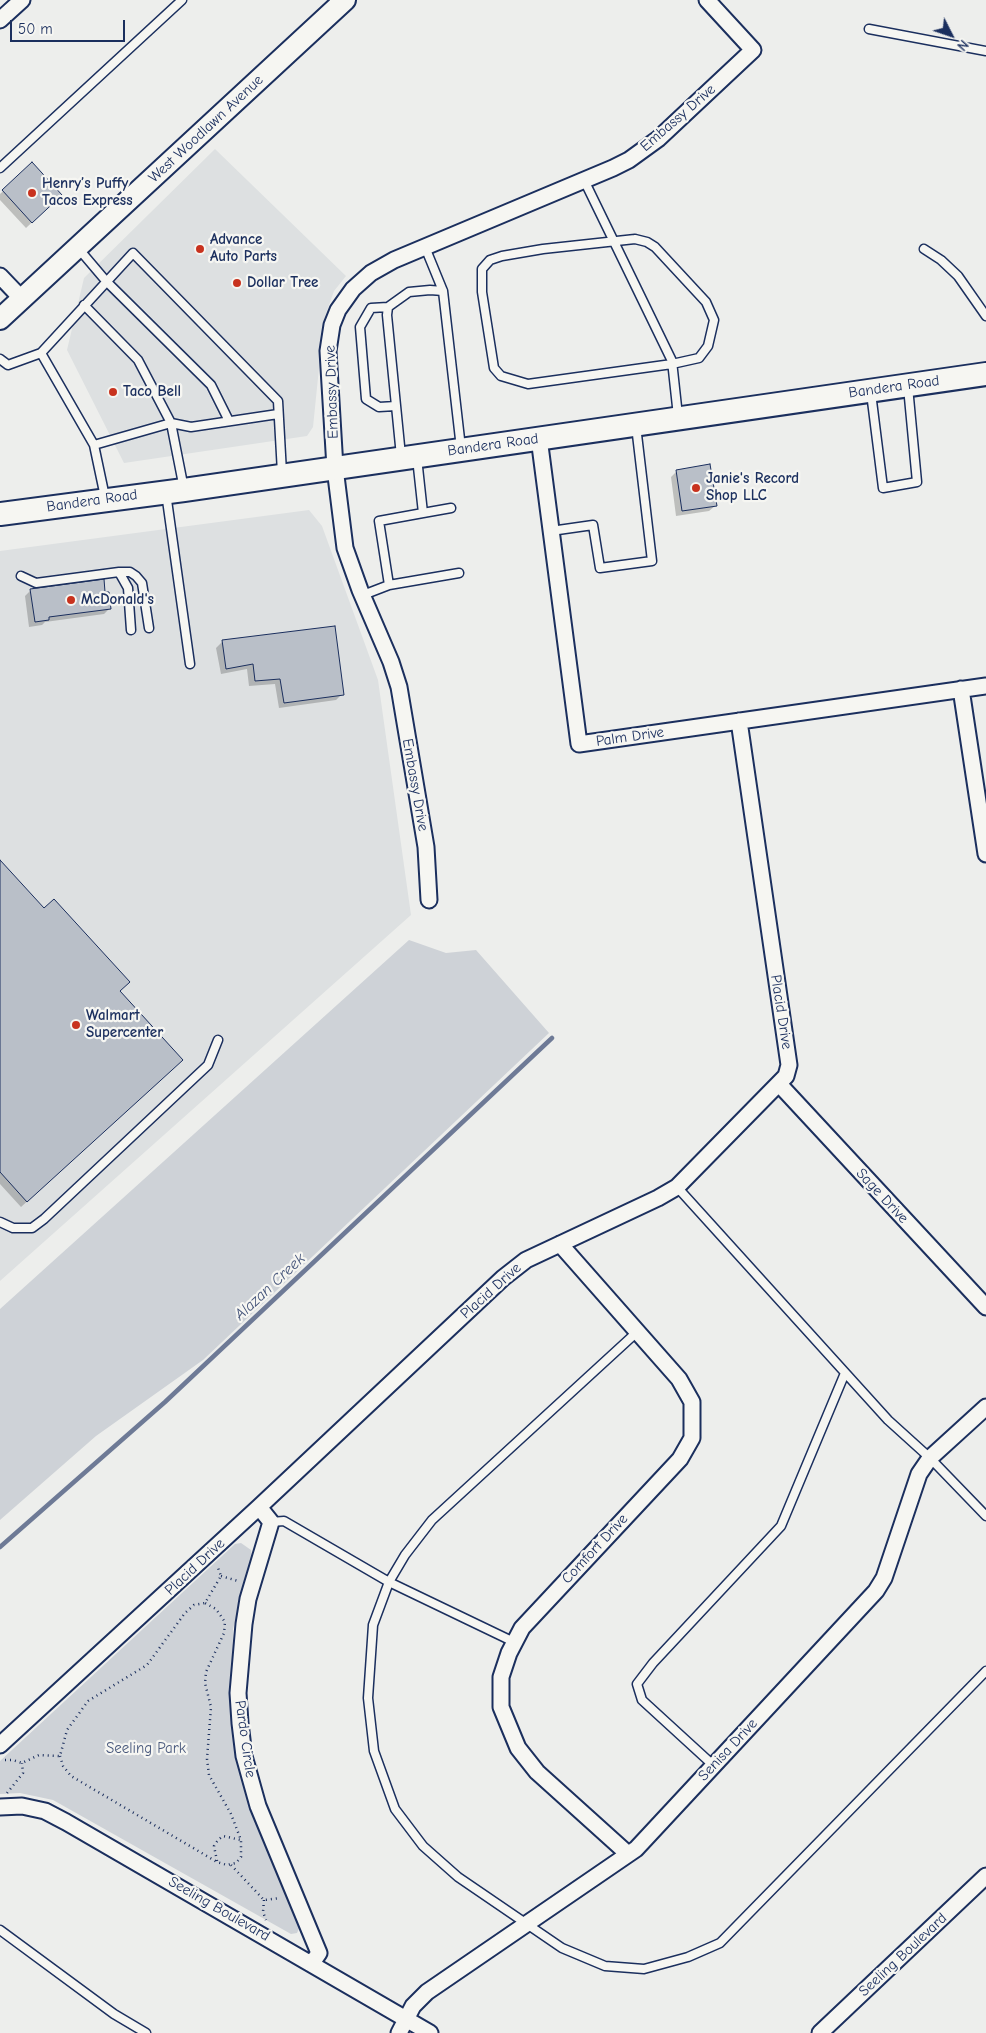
<!DOCTYPE html>
<meta charset="utf-8">
<style>
body{margin:0}
#map{position:relative;width:986px;height:2033px;overflow:hidden;background:#edeeec;font-family:"Comic Neue",sans-serif}
canvas{display:block}
.north{position:absolute;left:926px;top:10px;width:50px;height:50px;-webkit-text-stroke:4px #f6f6f2;paint-order:stroke;rotate:131deg;font-size:14px;font-weight:700;line-height:20px;text-align:center;color:#1b2f5e}
.north::after{content:'';display:block;margin:auto;width:18px;height:22px;background:#1b2f5e;clip-path:polygon(50% 0,100% 100%,50% 72%,0 100%)}
.scale{position:absolute;left:10px;top:20px;width:115px;height:22px;box-sizing:border-box;border:2px solid #1b2f5e;border-top:0;padding-left:6px;font-size:15px;line-height:18px;white-space:nowrap;color:#1b2f5e;-webkit-text-stroke:4px #f6f6f2;paint-order:stroke}
</style>
<div id="map">
<canvas width="986" height="2033"></canvas>
<div class="north">N</div>
<div class="scale">50 m</div>
</div>
<script>
const ctx = document.querySelector('canvas').getContext('2d');
ctx.lineJoin = 'round';
function paint(path, color) { ctx.fillStyle = color; ctx.fill(path, 'evenodd'); }
const poly = rows => new Path2D(rows.map(r => 'M' + r).join(''));
function stroke(path, color, width, dash) { ctx.strokeStyle = color; ctx.lineWidth = width; ctx.lineCap = dash ? 'butt' : 'round'; ctx.setLineDash(dash || []); ctx.stroke(path); }
function label(font, color, halo, rows, align = 'center') {
  ctx.font = font + ' "Comic Neue",sans-serif'; ctx.lineWidth = 4.5; ctx.setLineDash([]); ctx.textBaseline = 'middle'; ctx.strokeStyle = halo; ctx.fillStyle = color; for (const [text, x, y, turn = 0] of rows) {
    ctx.save(); ctx.translate(x, y); ctx.rotate((+turn || 0) * Math.PI / 180); ctx.textAlign = isNaN(turn) ? turn : align; if (halo) ctx.strokeText(text, 0, 0); ctx.fillText(text, 0, 0); ctx.restore();
  }
}
const built = poly([
 [215,149,346,276,334,291,324,319,313,427,307,436,124,463,67,350,84,278],
 [309,510,322,526,378,680,411,915,0,1281,0,551]
]);
const green = poly([
 [409,940,446,953,476,950,549,1033,203,1360,96,1436,0,1520,0,1309],
 [241,1543,251,1550,253,1561,240,1601,233,1629,232,1718,237,1762,248,1801,301,1924,297,1933,291,1934,53,1800,20,1793,0,1794,0,1761,235,1544]
]);
const shadow = poly([
 [32,164,61,195,26,228,0,200,0,194],
 [677,471,715,506,709,511,676,516,671,477],
 [31,590,104,594,110,608,104,614,45,622,42,625,29,627,25,596],
 [333,627,342,694,336,700,279,708,275,684,249,686,247,669,221,674,216,648,222,642],
 [0,862,119,991,176,1065,21,1207,0,1184]
]);
const stream = poly([
 [0,1547,165,1402,552,1038]
]);
const building = poly([
 [32,162,62,195,32,223,2,190,32,162],
 [710,464,717,506,682,511,676,470,710,464],
 [104,579,105,592,109,592,111,609,49,617,49,620,35,622,30,589,104,579],
 [335,626,344,695,284,703,280,679,255,681,253,664,226,669,222,640,335,626],
 [0,860,44,908,54,899,130,982,120,991,183,1060,27,1202,0,1172,0,860]
]);
const path = poly([
 [221,1576,238,1581],
 [60,1756,63,1766,71,1776,217,1862,227,1865,236,1863,241,1857,241,1840,231,1814,209,1775,207,1759,211,1707,205,1683,206,1672,224,1633,225,1622,216,1609,205,1603],
 [5,1760,13,1760,22,1763,39,1755,60,1756,67,1730,88,1701,147,1665,185,1613,194,1605,205,1603,221,1576,217,1565],
 [7,1793,23,1773,22,1763],
 [217,1861,214,1846,218,1840,223,1836,241,1840],
 [231,1865,264,1900,280,1898],
 [264,1900,263,1912,266,1920]
]);
const lane = poly([
 [869,29,986,51],
 [0,168,182,0],
 [584,180,672,361,678,416],
 [635,239,647,242,655,247,706,302,714,320,708,346,699,358,672,364,528,384,501,376,494,368,482,292,482,269,490,260,502,256,543,249,635,239],
 [425,247,443,291,461,448],
 [78,248,106,281,211,385,229,421],
 [924,249,941,260,958,276,986,316],
 [84,305,138,360,171,423,191,427,278,414],
 [388,307,387,315,401,456],
 [41,353,94,445,105,497],
 [0,359,8,365,41,353,133,253,278,401,282,473],
 [871,393,883,488,917,482,908,387],
 [396,406,379,407,366,399,360,327,371,308,388,307,409,292,430,290,443,291],
 [94,445,171,423,184,489],
 [417,458,423,513,379,521,389,585,459,573],
 [166,493,190,664],
 [423,513,451,508],
 [551,531,593,525,600,568,652,561,636,426],
 [119,572,130,572,136,576,142,583,149,628],
 [21,576,36,583,119,572,128,588,131,630],
 [363,595,389,585],
 [677,1187,888,1420,930,1458,986,1516],
 [0,1222,13,1228,32,1228,44,1219,208,1065,218,1040],
 [637,1332,432,1520,405,1555,389,1582,373,1625,368,1698,374,1751,395,1809,423,1846,458,1877,562,1948,605,1966,644,1969,688,1957,720,1943,986,1671],
 [271,1522,284,1521,389,1582,514,1642],
 [713,1765,642,1700,637,1684,653,1663,781,1526,845,1373],
 [0,1930,114,2014,146,2033]
]);
const street = poly([
 [0,20,22,0],
 [0,276,22,299],
 [539,438,579,744,986,686],
 [961,689,986,854],
 [429,900,426,847,399,687,391,662,360,590,345,548,335,468,328,351,332,325,338,310,353,289,371,273,394,260,613,168,629,160,658,139,753,50,707,0],
 [779,1084,986,1307],
 [560,1244,679,1379,692,1402,692,1438,680,1459,522,1628,509,1653,501,1677,501,1707,518,1748,537,1772,628,1854],
 [259,1507,271,1522,248,1599,244,1624,238,1693,240,1723,244,1756,258,1806,319,1953,312,1963],
 [0,1745,259,1507,503,1278,526,1260,658,1198,677,1187,786,1076,789,1065,739,721],
 [0,1807,22,1806,45,1811,66,1822,430,2033],
 [399,2033,413,2006,427,1992,636,1849,876,1591,884,1578,919,1474,930,1458,986,1407],
 [820,2033,986,1876]
]);
const secondary = poly([
 [0,319,345,0]
]);
const primary = poly([
 [0,514,184,490,986,374]
]);
const markers = [
 [32,193,5,"#c8321e"],
 [200,249,5,"#c8321e"],
 [237,283,5,"#c8321e"],
 [113,392,5,"#c8321e"],
 [696,488,5,"#c8321e"],
 [71,600,5,"#c8321e"],
 [76,1025,5,"#c8321e"]
];
const streetNames = [
 ["Embassy Drive",678,118,-41],
 ["West Woodlawn Avenue",206,129,-43],
 ["Bandera Road",894,387,-8],
 ["Embassy Drive",332,392,-92],
 ["Bandera Road",493,445,-8],
 ["Bandera Road",92,501,-8],
 ["Palm Drive",630,737,-8],
 ["Embassy Drive",415,785,80],
 ["Placid Drive",781,1012,81],
 ["Sage Drive",882,1196,47],
 ["Placid Drive",491,1291,-42],
 ["Comfort Drive",595,1549,-47],
 ["Placid Drive",195,1567,-43],
 ["Pardo Circle",245,1739,82],
 ["Senisa Drive",728,1750,-47],
 ["Seeling Boulevard",219,1909,30],
 ["Seeling Boulevard",903,1955,-43]
];
const poiNames = [
 ["Henry’s Puffy",42,184],
 ["Tacos Express",42,201],
 ["Advance",210,240],
 ["Auto Parts",210,257],
 ["Dollar Tree",247,283],
 ["Taco Bell",123,392],
 ["Janie's Record",706,479],
 ["Shop LLC",706,496],
 ["McDonald's",81,600],
 ["Walmart",86,1016],
 ["Supercenter",86,1033]
];
const parkNames = [
 ["Seeling Park",146,1749]
];
const waterNames = [
 ["Alazan Creek",270,1287,-43]
];
paint(built, '#dde0e1');
paint(green, '#ced2d7');
paint(shadow, '#0003');
stroke(stream, '#6e7a96', 4.5);
paint(building, '#b9bfc8');
stroke(building, '#1b2f5e', 1);
stroke(lane, '#1b2f5e', 11);
stroke(street, '#1b2f5e', 19);
stroke(secondary, '#1b2f5e', 24);
stroke(primary, '#1b2f5e', 26);
stroke(path, '#1b2f5e', 2.5, [1, 4]);
stroke(lane, '#f6f6f2', 8);
stroke(street, '#f6f6f2', 15);
stroke(secondary, '#f6f6f2', 20);
stroke(primary, '#f6f6f2', 22);
for (const [x, y, r, color] of markers) { const dot = new Path2D(); dot.arc(x, y, r, 0, 2 * Math.PI); ctx.fillStyle = color; ctx.fill(dot); stroke(dot, '#f6f6f2', 2); }
label('15px', '#1b2f5e', '#f6f6f2', streetNames);
label('bold 15px', '#1b2f5e', '#f6f6f2', poiNames, 'left');
label('15px', '#48587c', '#f6f6f2', parkNames);
label('italic 16px', '#44547a', '#f6f6f2', waterNames);
</script>
